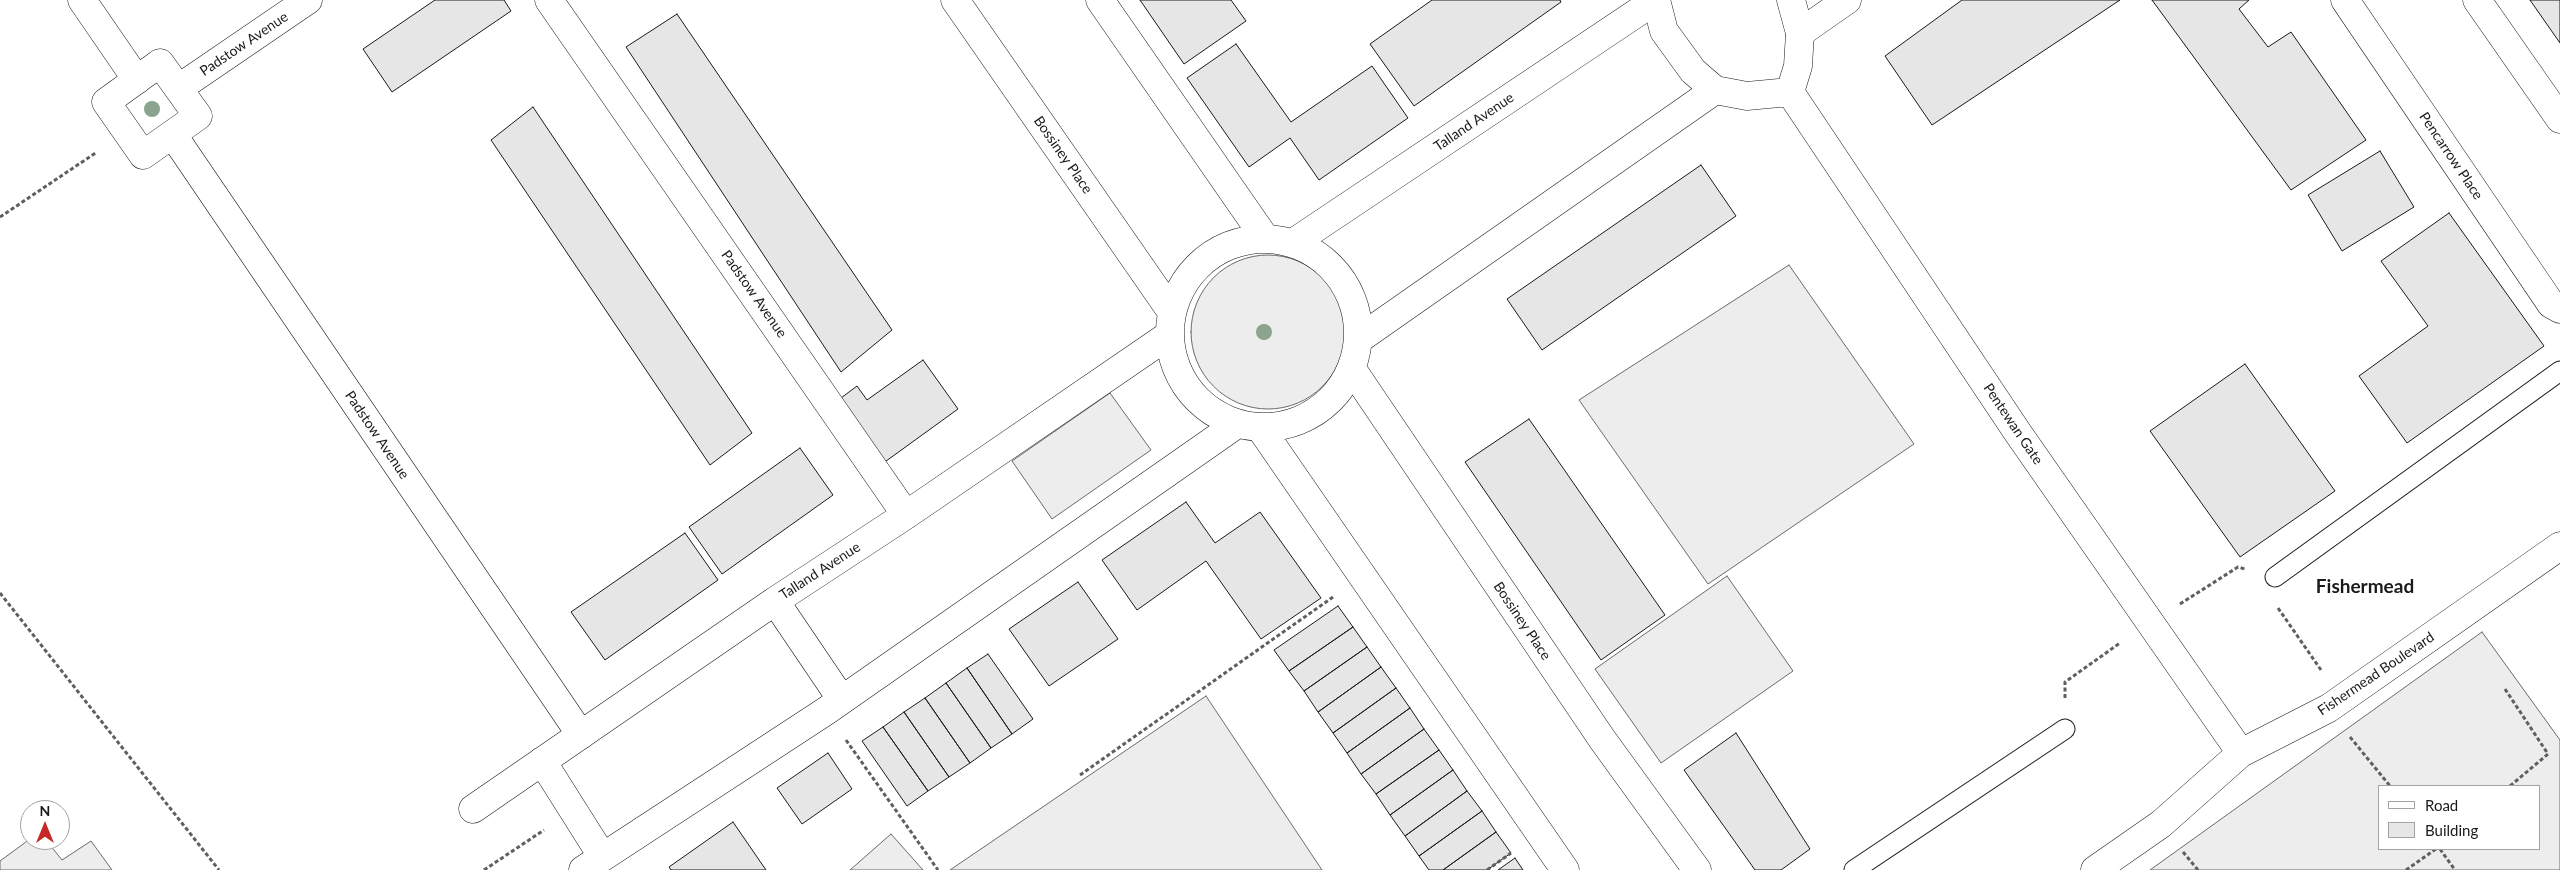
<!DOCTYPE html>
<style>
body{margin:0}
#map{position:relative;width:2560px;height:870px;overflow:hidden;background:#fff;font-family:Lato,sans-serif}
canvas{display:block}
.legend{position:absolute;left:2378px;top:785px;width:162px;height:65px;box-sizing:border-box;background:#fff;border:1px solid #a3a3a3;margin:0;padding:6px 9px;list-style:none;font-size:15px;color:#1a1a1a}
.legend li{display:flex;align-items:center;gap:10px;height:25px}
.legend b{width:25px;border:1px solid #a3a3a3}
.north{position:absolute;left:20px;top:800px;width:50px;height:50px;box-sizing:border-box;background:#fff;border:1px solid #a3a3a3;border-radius:50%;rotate:0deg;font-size:14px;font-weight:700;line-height:20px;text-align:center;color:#1a1a1a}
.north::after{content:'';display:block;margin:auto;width:18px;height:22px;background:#c62828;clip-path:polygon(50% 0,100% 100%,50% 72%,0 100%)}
</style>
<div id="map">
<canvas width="2560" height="870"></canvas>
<ul class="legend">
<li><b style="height:6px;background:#fff"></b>Road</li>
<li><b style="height:14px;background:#e6e6e6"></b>Building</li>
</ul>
<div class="north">N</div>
</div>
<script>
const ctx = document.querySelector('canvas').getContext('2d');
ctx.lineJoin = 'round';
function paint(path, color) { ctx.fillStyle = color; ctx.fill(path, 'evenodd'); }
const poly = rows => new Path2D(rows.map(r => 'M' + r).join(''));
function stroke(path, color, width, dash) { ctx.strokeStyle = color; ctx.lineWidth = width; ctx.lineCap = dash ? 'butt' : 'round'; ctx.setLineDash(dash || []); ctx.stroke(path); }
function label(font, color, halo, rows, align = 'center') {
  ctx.font = font + ' Lato,sans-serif'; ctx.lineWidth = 4; ctx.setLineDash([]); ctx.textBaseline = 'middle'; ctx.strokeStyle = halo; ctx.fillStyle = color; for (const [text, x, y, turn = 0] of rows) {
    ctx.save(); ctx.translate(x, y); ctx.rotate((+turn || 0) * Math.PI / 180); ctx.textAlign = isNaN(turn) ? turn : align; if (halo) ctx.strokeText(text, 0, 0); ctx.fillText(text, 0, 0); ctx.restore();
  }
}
const built = poly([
 '1191 332a77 77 0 1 1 154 0a77 77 0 1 1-154 0Z',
 [1789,265,1914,444,1708,584,1579,400,1789,265],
 [1110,393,1151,450,1052,519,1012,461,1110,393],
 [1727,576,1793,671,1661,763,1595,669,1727,576],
 [2482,632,2560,740,2560,870,2150,870,2482,632],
 [2379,786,2539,786,2539,849,2379,849,2379,786],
 [1206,696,1322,870,950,870,1206,696],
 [891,834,923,870,850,870,891,834],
 [30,839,46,840,62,860,91,841,112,870,0,870,0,861,30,839]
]);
const building = poly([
 [435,0,504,0,511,11,392,92,363,49,435,0],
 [1140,0,1231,0,1246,21,1184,64,1140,0],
 [1432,0,1560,0,1561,2,1414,106,1370,44,1432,0],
 [1962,0,2120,0,1932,125,1885,56,1962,0],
 [2152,0,2249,0,2239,9,2268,47,2291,32,2366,140,2291,190,2152,0],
 [2530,0,2560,0,2560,43,2530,0],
 [677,14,892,330,841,372,626,47,677,14],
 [1236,44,1291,122,1372,66,1408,118,1319,180,1290,138,1249,167,1187,78,1236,44],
 [533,107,752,433,710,465,491,140,533,107],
 [2380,151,2414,207,2342,251,2308,195,2380,151],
 [1701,165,1736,216,1542,350,1507,299,1701,165],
 [2449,213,2544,346,2407,443,2359,376,2428,326,2381,261,2449,213],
 [923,360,958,409,882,464,837,401,857,386,867,400,923,360],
 [2245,364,2335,491,2240,557,2150,431,2245,364],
 [1529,419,1665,615,1601,660,1465,462,1529,419],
 [800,448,833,495,722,574,689,527,800,448],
 [1186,502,1215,543,1260,512,1321,598,1261,639,1206,561,1137,610,1102,560,1186,502],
 [685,533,718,580,605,660,571,612,685,533],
 [1078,582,1118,639,1049,686,1009,629,1078,582],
 [1338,606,1353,627,1289,671,1274,650,1338,606],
 [1353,627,1367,647,1304,691,1289,671,1353,627],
 [1367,647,1381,667,1318,712,1304,691,1367,647],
 [988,654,1033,719,1012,734,967,668,988,654],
 [1381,667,1396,688,1333,733,1318,712,1381,667],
 [967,668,1012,734,991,748,946,683,967,668],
 [946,683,991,748,970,763,925,698,946,683],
 [1396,688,1410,708,1347,753,1333,733,1396,688],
 [925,698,970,763,949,777,904,712,925,698],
 [1410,708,1424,729,1361,774,1347,753,1410,708],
 [904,712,949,777,928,791,883,727,904,712],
 [883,727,928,791,907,806,862,741,883,727],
 [1424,729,1439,750,1376,794,1361,774,1424,729],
 [1736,733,1810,849,1781,870,1755,870,1684,770,1736,733],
 [1439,750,1453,770,1390,815,1376,794,1439,750],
 [828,753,852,789,802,824,777,788,828,753],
 [1453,770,1467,791,1405,836,1390,815,1453,770],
 [1467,791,1482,811,1419,856,1405,836,1467,791],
 [1482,811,1496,832,1443,870,1429,870,1419,856,1482,811],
 [733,822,766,870,671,870,669,867,733,822],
 [1496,832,1511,853,1487,870,1443,870,1496,832],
 [1515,858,1523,870,1498,870,1515,858]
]);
const path = poly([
 [0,217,97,152],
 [0,593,219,870],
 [2180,604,2238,567,2245,569],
 [2278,608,2321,670],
 [2505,689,2548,754,2510,786],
 [2065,698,2065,682,2120,643],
 [2350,737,2390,786],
 [846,740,938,870],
 [1080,775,1333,597],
 [2440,849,2455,870],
 [2183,852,2198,870],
 [484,870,544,830],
 [1487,870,1511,853],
 [2406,870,2436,849]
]);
const lane = poly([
 [2275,577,2560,371],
 [1854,870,2065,729]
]);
const street = poly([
 [82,0,137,80],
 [549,0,906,515],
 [955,0,1171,311],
 [1100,0,1265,238],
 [2345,0,2551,304,2560,309],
 [2477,0,2560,119],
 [1800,33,1847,0],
 [160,63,198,116,143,155,106,102,160,63],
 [179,88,308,0],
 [173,135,581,735],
 '1170 333a94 94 0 1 1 188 0a94 94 0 1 1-188 0Z',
 [1293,243,1656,0],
 [1359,339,1715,90],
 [1352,369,1602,739,1697,870],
 [1261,429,1565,870],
 [775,601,842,700],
 [542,761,602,856],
 [473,809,775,601,906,515,1169,335],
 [583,870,826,711,1237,424]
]);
const secondary = poly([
 [1656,0,1664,31,1693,71,1715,90,1747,96,1790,92,1798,66,1800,33,1791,0],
 [1790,92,2018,433,2241,753],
 [2095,870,2161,824,2241,753,2329,708,2560,546]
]);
const trees = [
 [152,109],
 [1264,332]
];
const streetNames = [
 ["Padstow Avenue",244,44,-34],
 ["Talland Avenue",1474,122,-34],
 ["Bossiney Place",1063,155,55],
 ["Pencarrow Place",2451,156,56],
 ["Padstow Avenue",754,294,55],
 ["Pentewan Gate",2013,424,56],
 ["Padstow Avenue",377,435,56],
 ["Talland Avenue",820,571,-33],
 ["Bossiney Place",1522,621,56],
 ["Fishermead Boulevard",2376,674,-34]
];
const districtNames = [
 ["Fishermead",2365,587]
];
paint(built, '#ededed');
stroke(built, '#6a6a6a', 1);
paint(building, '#e6e6e6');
stroke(building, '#1a1a1a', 1);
stroke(lane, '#1a1a1a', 21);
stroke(street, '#1a1a1a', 29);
stroke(secondary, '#1a1a1a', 29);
stroke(path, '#5f5f5f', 3, [4, 2.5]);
stroke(lane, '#fff', 19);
stroke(street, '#fff', 28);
stroke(secondary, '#fff', 28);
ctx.fillStyle = '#8aa48f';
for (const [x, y] of trees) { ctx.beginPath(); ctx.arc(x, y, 8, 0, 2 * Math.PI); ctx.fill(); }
label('14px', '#1a1a1a', '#fff', streetNames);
label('bold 19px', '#1a1a1a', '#fff', districtNames);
</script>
